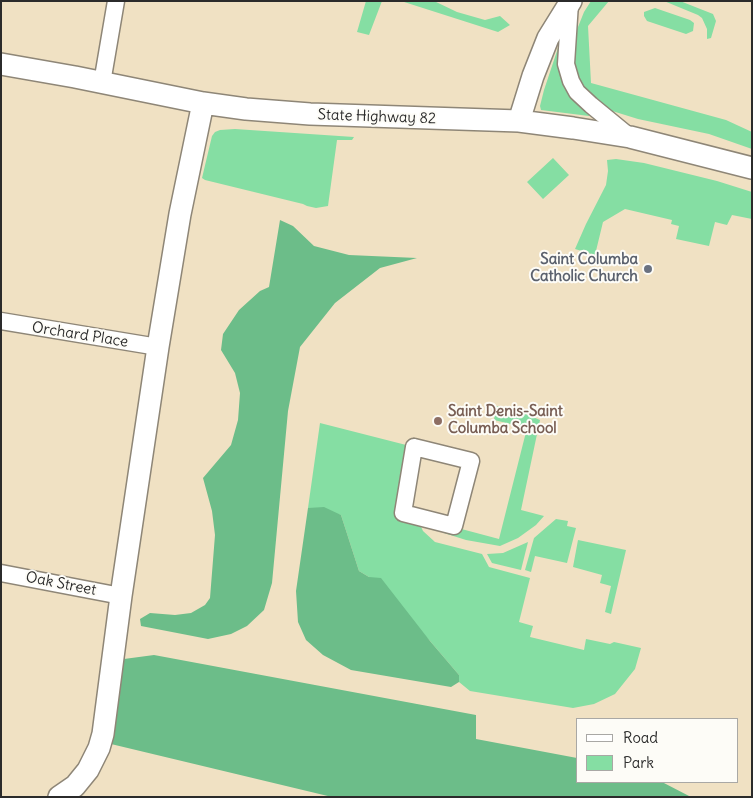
<!DOCTYPE html>
<style>
body{margin:0}
#map{position:relative;width:753px;height:798px;overflow:hidden;background:#f0e1c3;font-family:Delius,sans-serif}
canvas{display:block}
.frame{position:absolute;inset:0;border:2px solid #2b2b2b;pointer-events:none}
.legend{position:absolute;left:576px;top:718px;width:162px;height:65px;box-sizing:border-box;background:#fdfcf7;border:1px solid #a9a8a5;margin:0;padding:6px 9px;list-style:none;font-size:15px;color:#2b2b2b}
.legend li{display:flex;align-items:center;gap:10px;height:25px}
.legend b{width:25px;border:1px solid #a9a8a5}
</style>
<div id="map">
<canvas width="753" height="798"></canvas>
<div class="frame"></div>
<ul class="legend">
<li><b style="height:6px;background:#fff"></b>Road</li>
<li><b style="height:14px;background:#85dea3"></b>Park</li>
</ul>
</div>
<script>
const ctx = document.querySelector('canvas').getContext('2d');
ctx.lineJoin = 'round';
function paint(path, color) { ctx.fillStyle = color; ctx.fill(path, 'evenodd'); }
const poly = rows => new Path2D(rows.map(r => 'M' + r).join(''));
function stroke(path, color, width, dash) { ctx.strokeStyle = color; ctx.lineWidth = width; ctx.lineCap = dash ? 'butt' : 'round'; ctx.setLineDash(dash || []); ctx.stroke(path); }
function label(font, color, halo, rows, align = 'center') {
  ctx.font = font + ' Delius,sans-serif'; ctx.lineWidth = 4; ctx.setLineDash([]); ctx.textBaseline = 'middle'; ctx.strokeStyle = halo; ctx.fillStyle = color; for (const [text, x, y, turn = 0] of rows) {
    ctx.save(); ctx.translate(x, y); ctx.rotate((+turn || 0) * Math.PI / 180); ctx.textAlign = isNaN(turn) ? turn : align; if (halo) ctx.strokeText(text, 0, 0); ctx.fillText(text, 0, 0); ctx.restore();
  }
}
const green = poly([
 [366,1,382,1,369,35,357,32],
 [401,1,434,1,457,12,485,20,500,16,510,25,498,32],
 [591,1,609,1,588,26,591,83,726,120,752,132,752,149,709,134,638,119,609,110,594,99,581,85,574,68,572,53,576,32,584,12],
 [664,1,680,1,713,14,716,21,711,38,707,39,707,29,702,18,698,15],
 [655,8,690,20,694,23,693,31,686,34,647,21,644,16,644,12],
 [558,48,560,48,590,113,589,116,541,110,540,106,544,90],
 [235,129,354,137,352,140,337,140,328,206,316,208,307,206,303,204,205,180,202,178,212,136,215,132,220,130],
 [553,158,569,175,543,199,527,182],
 [616,159,644,163,717,181,752,192,752,219,732,215,727,225,715,222,709,246,676,239,679,226,671,224,672,220,625,209,603,222,595,255,575,249,586,224,606,185,608,171,607,160],
 [496,406,521,412,540,420,521,510,544,516,536,525,518,538,500,546,466,540,444,533,439,523,499,539,527,428,494,420],
 [320,423,414,447,403,513,416,516,423,531,435,542,482,554,489,567,530,578,519,622,533,626,530,637,584,650,586,639,610,644,614,642,641,648,635,669,615,694,594,704,573,708,470,691,459,682,459,675,430,641,369,577,359,571,341,515,308,508],
 [556,519,568,521,567,526,576,528,567,563,535,556,531,572,525,570,534,538],
 [578,540,626,550,611,614,605,612,611,586,600,583,602,575,573,567],
 [528,542,521,570,492,563,487,554,503,553]
]);
const forest = poly([
 [280,220,293,226,314,246,349,255,417,258,380,268,335,303,300,347,288,411,272,583,264,610,247,626,231,634,208,639,141,626,140,619,150,613,175,615,191,613,205,605,210,598,215,535,212,511,203,478,231,445,238,420,240,393,235,373,221,350,223,334,239,310,260,291,269,287],
 [324,507,341,515,359,571,369,577,381,578,430,641,459,675,459,682,451,687,351,670,323,655,306,640,298,622,296,591,308,508],
 [154,655,476,715,476,739,577,758,577,782,662,782,691,797,332,797,111,744,119,670,124,659]
]);
const minor = poly([
 [570,3,566,64,571,81,577,92,591,105,630,137],
 [102,83,116,1],
 [1,321,158,347],
 [414,447,471,461,454,526,403,513,414,447],
 [1,573,121,596]
]);
const major = poly([
 [1,64,75,77,203,103,246,109,310,114,519,121,573,128,630,137,752,168],
 [519,121,533,76,548,38,571,1],
 [59,797,75,786,88,770,99,748,103,734,121,596,158,347,180,214,203,103]
]);
const markers = [
 [648,269,5,"#6b7280"],
 [438,421,5,"#8d6e63"]
];
const streetNames = [
 ["State Highway 82",377,117,2],
 ["Orchard Place",80,335,9],
 ["Oak Street",61,584,11]
];
const worshipNames = [
 ["Saint Columba",638,260],
 ["Catholic Church",638,277]
];
const educationNames = [
 ["Saint Denis-Saint",448,412],
 ["Columba School",448,429]
];
paint(green, '#85dea3');
paint(forest, '#6cbd89');
stroke(minor, '#8e8677', 19);
stroke(major, '#8e8677', 24);
stroke(minor, '#fff', 16);
stroke(major, '#fff', 21);
for (const [x, y, r, color] of markers) { const dot = new Path2D(); dot.arc(x, y, r, 0, 2 * Math.PI); ctx.fillStyle = color; ctx.fill(dot); stroke(dot, '#fdfcf7', 2); }
label('15px', '#2b2b2b', '#fdfcf7', streetNames);
label('bold 15px', '#5b616d', '#fdfcf7', worshipNames, 'right');
label('bold 15px', '#785e54', '#fdfcf7', educationNames, 'left');
</script>
